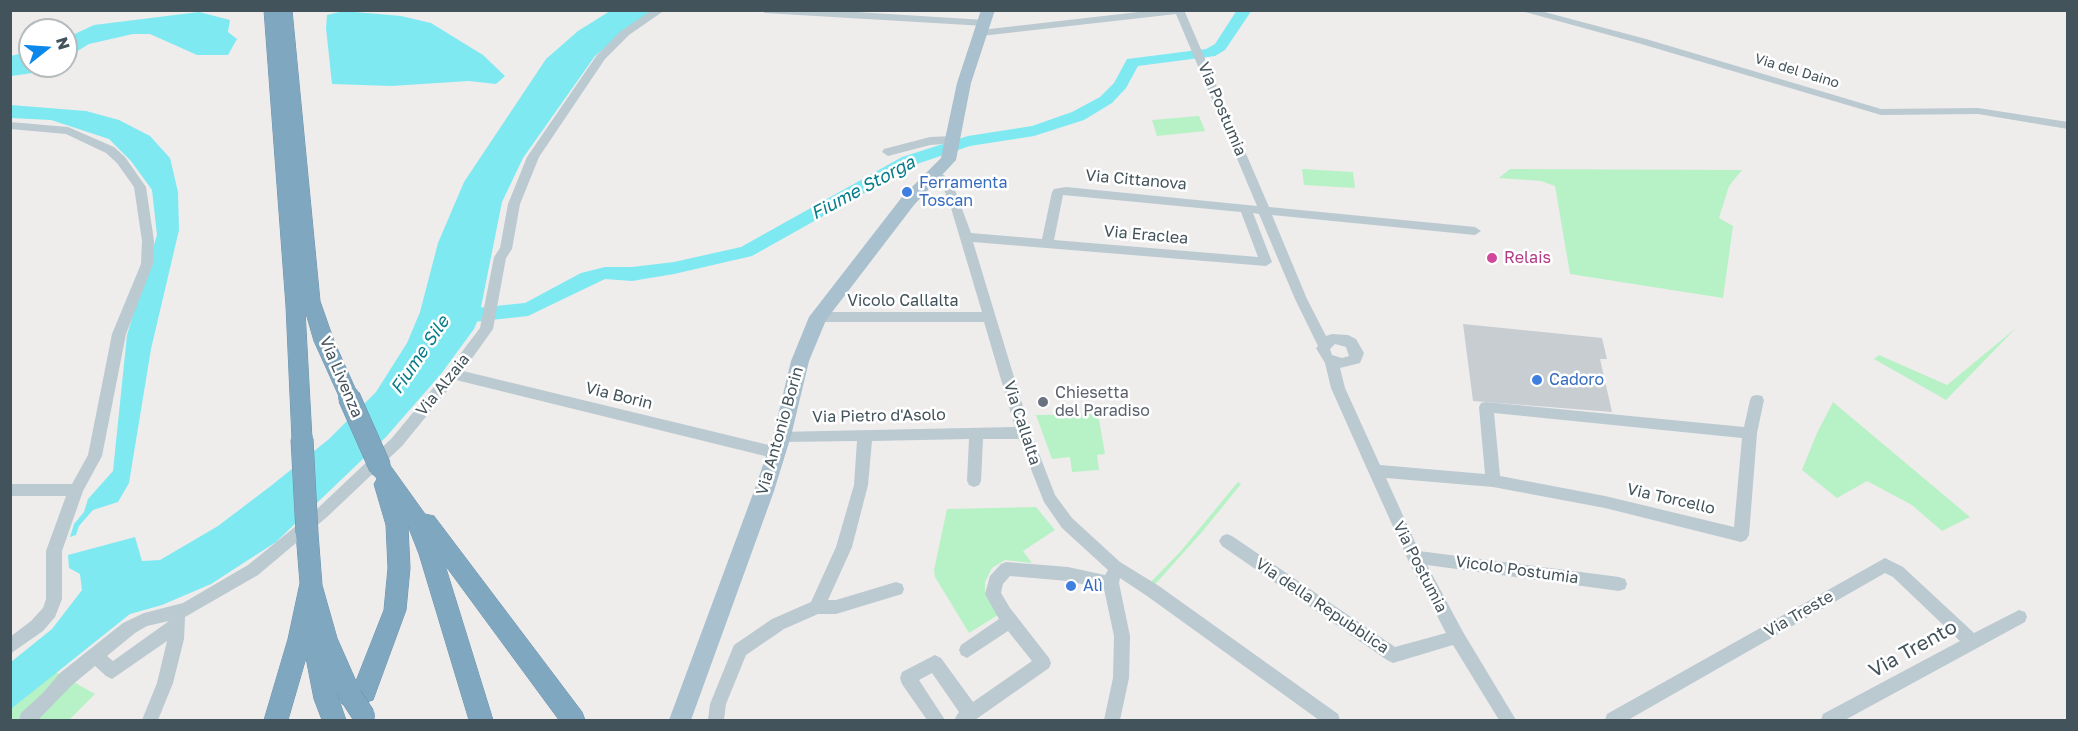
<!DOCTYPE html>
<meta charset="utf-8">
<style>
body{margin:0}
#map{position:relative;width:2078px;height:731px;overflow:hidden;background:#efecec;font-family:"Golos Text",sans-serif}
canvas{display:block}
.frame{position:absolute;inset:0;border:12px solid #43535b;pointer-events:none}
.north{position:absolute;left:18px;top:18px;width:60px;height:60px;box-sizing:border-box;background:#fff;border:2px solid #b4babd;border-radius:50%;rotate:73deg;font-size:16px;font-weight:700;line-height:24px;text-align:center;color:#43535b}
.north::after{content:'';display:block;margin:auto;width:21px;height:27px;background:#0a88eb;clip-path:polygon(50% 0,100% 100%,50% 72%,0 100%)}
</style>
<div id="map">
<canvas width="2078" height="731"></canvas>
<div class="frame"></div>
<div class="north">N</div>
</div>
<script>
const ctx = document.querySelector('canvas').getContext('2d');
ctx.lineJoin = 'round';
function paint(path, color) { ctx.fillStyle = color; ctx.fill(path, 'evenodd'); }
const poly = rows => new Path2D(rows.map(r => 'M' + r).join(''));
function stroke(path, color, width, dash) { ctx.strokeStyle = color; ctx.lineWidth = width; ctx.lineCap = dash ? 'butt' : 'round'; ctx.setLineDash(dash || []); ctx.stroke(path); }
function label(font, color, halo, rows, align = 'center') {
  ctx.font = font + ' "Golos Text",sans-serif'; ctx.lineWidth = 5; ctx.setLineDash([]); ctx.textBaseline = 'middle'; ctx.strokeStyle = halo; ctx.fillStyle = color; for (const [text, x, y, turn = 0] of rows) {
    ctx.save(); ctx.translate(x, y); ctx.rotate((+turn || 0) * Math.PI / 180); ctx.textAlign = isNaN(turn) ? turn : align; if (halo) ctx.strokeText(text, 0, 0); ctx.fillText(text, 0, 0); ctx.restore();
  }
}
const green = poly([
 [1199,116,1205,131,1157,136,1152,120],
 [1302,169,1353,172,1355,188,1304,185],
 [1510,169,1742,170,1729,186,1719,218,1733,226,1723,298,1570,274,1555,186,1541,181,1499,178],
 [2016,328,1946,400,1874,359,1879,355,1947,385],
 [1833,402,1970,517,1942,531,1912,505,1867,481,1837,498,1802,470,1817,433],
 [1098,414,1105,454,1097,455,1099,470,1072,472,1070,457,1052,459,1036,415],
 [1238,482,1241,484,1202,532,1150,590,1146,587,1180,552],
 [1036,507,1055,530,1023,551,1032,563,1005,560,992,568,985,582,985,592,998,615,969,633,935,577,934,570,947,509],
 [56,672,95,694,69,720,11,720,11,709]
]);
const water = poly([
 [344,11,401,16,431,23,483,55,505,76,496,84,469,81,391,86,332,84,326,28,327,15],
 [610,11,660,11,631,26,595,56,523,158,502,202,479,317,474,329,441,374,386,437,276,542,211,584,162,605,130,614,11,709,11,662,52,629,82,590,80,574,69,568,68,555,135,537,142,561,160,560,218,526,272,485,329,439,376,392,407,343,420,312,438,243,464,182,546,59,578,31],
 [199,12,230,20,228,32,237,39,228,55,197,55,150,34,133,34,89,44,66,58,66,38,94,25],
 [30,51,30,66,56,66,40,72,11,76,11,56],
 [11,105,86,111,119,120,150,136,170,158,178,192,179,230,151,349,129,483,118,502,93,510,79,526,76,535,70,537,74,524,84,512,88,499,113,471,127,335,157,235,152,190,131,161,109,139,51,120,11,118]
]);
const river = poly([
 [1237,10,1252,10,1225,50,1215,56,1138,66,1126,88,1112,103,1084,120,1034,136,970,146,914,165,752,256,674,274,632,281,605,279,528,316,455,324,448,322,446,317,448,312,455,310,525,303,581,273,605,267,632,267,674,262,741,247,902,157,968,136,1032,126,1072,112,1100,97,1114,83,1127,59,1206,49,1215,44,1237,10]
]);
const building = poly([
 [1463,324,1602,338,1607,359,1600,359,1612,412,1473,401]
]);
const minor = poly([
 [652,10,665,10,629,35,605,59,539,157,520,204,512,249,506,258,493,329,463,371,777,447,782,449,784,453,782,457,777,459,456,380,402,446,327,517,258,575,185,617,184,639,173,683,158,720,142,720,157,683,167,641,112,679,106,676,95,666,72,685,38,720,19,720,21,713,43,693,60,673,123,623,144,613,183,603,248,565,317,509,392,438,448,370,480,328,494,257,500,248,508,204,527,157,597,55,621,31,652,10],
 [169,621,113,661,107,656,135,633,147,626,169,621],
 [760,10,824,10,985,20,990,23,985,26,765,13,760,10],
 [1156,10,1184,10,1269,207,1475,227,1481,231,1475,235,1272,215,1307,299,1326,336,1332,334,1348,335,1356,339,1364,353,1360,363,1340,368,1345,388,1380,465,1485,474,1479,407,1481,403,1486,402,1744,427,1750,400,1752,396,1757,395,1762,396,1764,400,1757,433,1749,535,1746,540,1741,542,1605,508,1493,487,1386,478,1419,551,1619,577,1625,579,1627,584,1625,589,1619,591,1427,565,1463,632,1516,720,1499,720,1453,645,1393,663,1387,660,1222,546,1219,541,1222,536,1227,534,1232,536,1395,647,1446,633,1409,562,1368,471,1331,388,1325,363,1316,348,1318,346,1295,299,1259,214,1253,213,1272,262,1266,266,973,242,1031,433,1055,495,1072,518,1120,562,1159,586,1338,714,1340,720,1319,720,1147,596,1120,578,1119,583,1130,636,1129,678,1120,720,1104,720,1113,678,1114,636,1104,589,1068,581,1010,576,1003,584,1001,593,1010,608,1049,658,1051,663,1049,668,975,720,954,720,959,712,932,673,919,680,945,720,927,720,902,684,900,678,902,672,935,655,941,658,973,702,1032,661,1008,631,967,658,961,655,959,650,961,645,999,619,985,594,990,576,1001,564,1006,562,1068,567,1105,575,1108,570,1062,528,1044,502,1019,439,983,439,981,481,979,485,974,487,969,485,967,481,969,439,872,441,868,485,852,547,828,600,836,600,896,582,902,584,904,589,902,594,836,614,818,614,784,629,746,655,726,704,724,720,708,720,710,704,734,645,772,619,811,602,836,547,854,485,857,441,782,442,777,440,775,436,777,432,1015,427,984,322,818,322,811,317,818,312,982,312,951,208,943,187,931,177,929,174,931,171,939,171,952,182,971,233,1042,239,1052,192,1054,189,1066,187,1257,206,1176,14,981,36,976,33,981,30,1156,10],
 [1063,195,1241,212,1258,257,1054,240,1063,195],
 [1335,344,1346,347,1349,356,1342,358,1332,355,1330,349,1335,344],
 [1494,413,1742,438,1734,527,1605,496,1500,476,1494,413],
 [1518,10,1537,10,1646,39,1881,109,1978,108,2068,122,2068,129,1978,114,1881,115,1638,43,1518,10],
 [10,122,68,127,114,147,125,157,146,187,154,241,153,264,126,334,102,456,83,491,62,551,62,599,55,617,43,631,10,654,10,637,31,621,43,608,46,599,46,551,66,496,10,496,10,484,72,484,88,455,112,334,141,264,142,241,134,187,117,163,106,153,66,134,10,129,10,122],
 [953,136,959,140,957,143,930,145,888,156,882,152,884,149,930,137,953,136],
 [1885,558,1903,567,1974,633,2019,610,2025,612,2027,617,2025,622,1845,720,1821,720,1823,714,1960,641,1893,577,1885,573,1628,720,1605,720,1607,714,1885,558]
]);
const major = poly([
 [981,10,995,10,971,83,956,160,914,205,826,320,809,361,791,436,774,491,691,720,669,720,754,491,773,436,791,361,809,317,902,197,941,158,957,83,981,10]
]);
const highway = poly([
 [264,10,292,10,320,301,334,341,359,397,356,403,349,405,342,403,314,341,305,310,312,439,309,445,302,447,295,445,292,439,286,306,264,10],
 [380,458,387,461,425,514,434,516,582,712,585,720,559,720,445,565,493,720,469,720,419,554,408,526,410,568,406,610,373,700,351,707,342,704,336,691,346,720,322,720,314,699,306,658,288,720,264,720,288,639,300,583,296,533,299,526,307,524,315,526,318,533,322,585,337,638,356,681,384,610,388,568,386,525,374,484,377,479,370,467,373,461,380,458]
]);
const highwayBridge = poly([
 [349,397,380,467],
 [302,439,307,533],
 [351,696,364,716]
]);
const markers = [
 [907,192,6,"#3f7fe0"],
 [1492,258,6,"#d1479c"],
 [1537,380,6,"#3f7fe0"],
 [1043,402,6,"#6b7280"],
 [1071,586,6,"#3f7fe0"]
];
const farStreetnames = [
 ["Via del Daino",1797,71,17]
];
const streetNames = [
 ["Via Postumia",1222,109,67],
 ["Via Cittanova",1136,180,5],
 ["Via Eraclea",1146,235,5],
 ["Vicolo Callalta",903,301],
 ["Via Livenza",341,377,67],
 ["Via Alzaia",443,385,-51],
 ["Via Borin",619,396,14],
 ["Via Pietro d'Asolo",879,416,-1],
 ["Via Callalta",1022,423,72],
 ["Via Antonio Borin",780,431,-74],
 ["Via Torcello",1671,499,13],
 ["Via Postumia",1420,567,63],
 ["Vicolo Postumia",1517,570,8],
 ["Via della Repubblica",1322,606,34],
 ["Via Treste",1799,614,-30]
];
const shopNames = [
 ["Ferramenta",919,183],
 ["Toscan",919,201],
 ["Cadoro",1549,380],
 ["Alì",1083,586]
];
const hotelNames = [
 ["Relais",1504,258]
];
const worshipNames = [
 ["Chiesetta",1055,393],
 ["del Paradiso",1055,411]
];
const waterNames = [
 ["Fiume Storga",863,188,-28],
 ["Fiume Sile",420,355,-56]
];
const nearStreetnames = [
 ["Via Trento",1913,649,-29]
];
paint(green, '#b6f2c5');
paint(water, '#7fe9f2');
paint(river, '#7fe9f2');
paint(building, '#c8cdd2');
stroke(highway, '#6b92ac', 1);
paint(minor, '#bbc9d0');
paint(major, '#a9c0ce');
paint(highway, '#7fa7c0');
stroke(highwayBridge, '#6b92ac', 23, []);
stroke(highwayBridge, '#7fa7c0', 22);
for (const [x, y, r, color] of markers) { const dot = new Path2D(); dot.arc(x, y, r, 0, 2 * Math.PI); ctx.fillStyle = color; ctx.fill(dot); stroke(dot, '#fff', 2); }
label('14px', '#43535b', '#fff', farStreetnames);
label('16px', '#43535b', '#fff', streetNames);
label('16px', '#366cbe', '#fff', shopNames, 'left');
label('16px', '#b23c85', '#fff', hotelNames, 'left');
label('16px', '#5b616d', '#fff', worshipNames, 'left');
label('italic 18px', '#057d88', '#fff', waterNames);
label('20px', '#43535b', '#fff', nearStreetnames);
</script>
